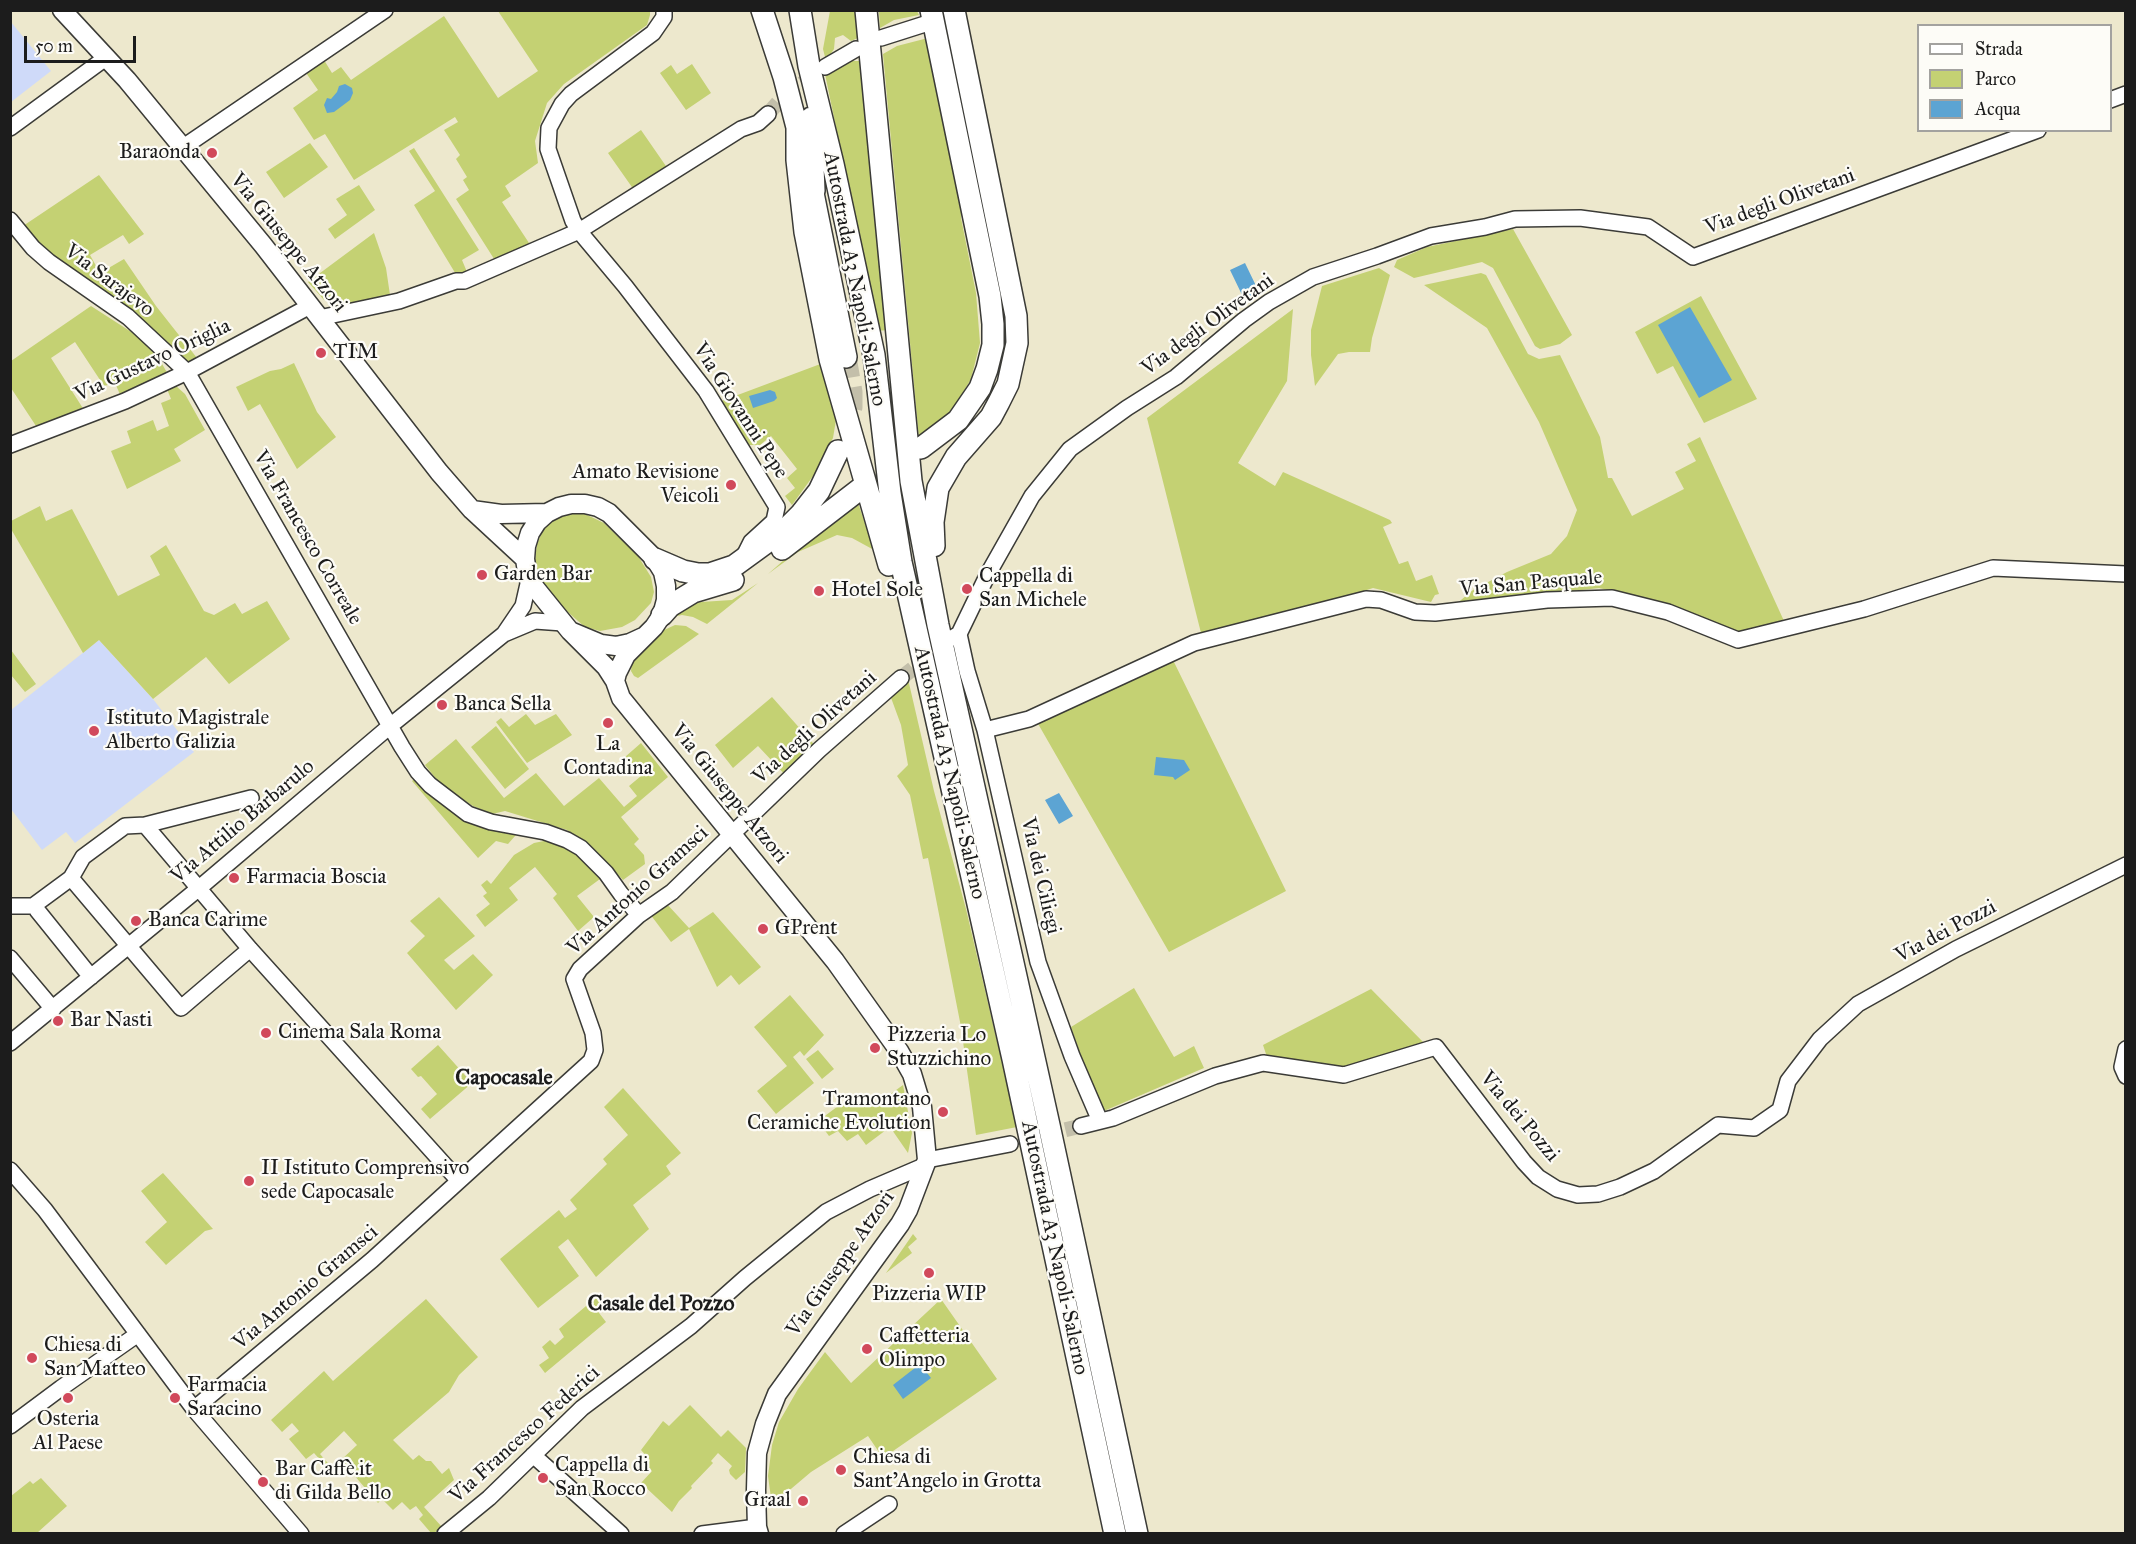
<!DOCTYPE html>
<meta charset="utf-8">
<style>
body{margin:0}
#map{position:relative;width:2136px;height:1544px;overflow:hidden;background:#ede8cd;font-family:"IM FELL Great Primer",serif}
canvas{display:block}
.frame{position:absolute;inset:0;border:12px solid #1c1c1c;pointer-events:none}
.legend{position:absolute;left:1917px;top:24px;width:195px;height:108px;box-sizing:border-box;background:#fdfcf7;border:2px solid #a3a29f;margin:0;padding:8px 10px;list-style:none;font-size:18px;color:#1c1c1c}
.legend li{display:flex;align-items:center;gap:12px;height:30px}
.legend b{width:30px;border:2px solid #a3a29f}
.scale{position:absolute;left:24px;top:36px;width:112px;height:27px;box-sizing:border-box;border:3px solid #1c1c1c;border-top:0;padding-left:8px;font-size:18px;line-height:21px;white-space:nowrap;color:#1c1c1c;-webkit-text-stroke:4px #fdfcf7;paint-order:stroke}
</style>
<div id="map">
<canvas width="2136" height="1544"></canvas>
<div class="frame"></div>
<ul class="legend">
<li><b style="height:8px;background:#fff"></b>Strada</li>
<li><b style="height:16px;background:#c4d173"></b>Parco</li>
<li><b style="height:16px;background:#5ca4d3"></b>Acqua</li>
</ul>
<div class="scale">50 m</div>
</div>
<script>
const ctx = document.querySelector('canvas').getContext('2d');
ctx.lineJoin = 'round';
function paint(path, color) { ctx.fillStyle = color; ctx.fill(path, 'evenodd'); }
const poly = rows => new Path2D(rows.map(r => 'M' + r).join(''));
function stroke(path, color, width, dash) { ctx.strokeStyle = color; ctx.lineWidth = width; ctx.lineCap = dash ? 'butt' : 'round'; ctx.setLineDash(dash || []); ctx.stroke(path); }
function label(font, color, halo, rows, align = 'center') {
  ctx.font = font + ' "IM FELL Great Primer",serif'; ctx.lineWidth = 4.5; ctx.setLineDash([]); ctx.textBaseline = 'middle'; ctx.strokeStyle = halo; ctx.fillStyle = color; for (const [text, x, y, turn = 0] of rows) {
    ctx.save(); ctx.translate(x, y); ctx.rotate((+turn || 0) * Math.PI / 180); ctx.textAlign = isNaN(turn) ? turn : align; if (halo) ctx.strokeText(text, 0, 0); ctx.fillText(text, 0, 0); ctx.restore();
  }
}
const built = poly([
 [11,22,51,71,11,102,10,102],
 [99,640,153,699,194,752,75,843,66,832,42,850,11,809,11,710]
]);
const green = poly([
 [498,11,650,11,650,15,647,25,564,84,547,103,535,141,538,163,505,186,511,196,502,202,531,246,496,262,456,199,469,190,463,180,467,177,456,159,460,155,444,130,458,122,455,117,354,180,325,134,314,140,293,108,318,90,304,70,324,60,332,73,341,67,351,80,444,16,498,98,538,71],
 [830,11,856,11,858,38,851,41,843,35,835,38,834,49,826,61,823,49],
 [879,11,917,11,919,15,894,20,880,28],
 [928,38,962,196,961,218,976,293,980,343,971,379,953,410,930,431,919,439,883,54,897,46],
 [843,61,861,61,887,330,878,331,825,74],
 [692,64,711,93,686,110,660,73,671,65,677,74],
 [641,130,668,169,634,190,608,153],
 [310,143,328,167,284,198,266,172],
 [414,148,479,250,462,260,467,272,457,276,414,205,435,191,409,151],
 [99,175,144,234,129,244,123,235,90,255,100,273,124,259,156,306,197,358,181,367,17,230],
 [359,185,375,210,335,239,328,229,347,215,336,199],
 [1513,229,1572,335,1560,344,1540,349,1535,346,1493,268,1482,262,1414,278,1394,267,1397,260,1427,247],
 [374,233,386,268,390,295,370,301,343,305,324,300,308,282],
 [1379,268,1390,275,1372,338,1370,352,1349,352,1338,354,1315,386,1311,355,1311,330,1322,286],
 [1481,273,1486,275,1528,354,1539,359,1560,355,1600,437,1608,478,1612,478,1632,516,1684,489,1675,472,1696,461,1687,444,1700,437,1784,621,1739,632,1668,604,1599,588,1455,605,1473,590,1507,572,1551,554,1567,536,1577,510,1539,422,1487,328,1424,285],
 [1701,296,1757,399,1704,423,1673,366,1657,374,1635,332],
 [91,306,136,335,154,350,169,376,122,399,115,383,104,386,75,342,51,358,84,410,38,429,11,388,11,361],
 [1293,309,1287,381,1238,463,1275,486,1283,472,1390,520,1392,523,1383,527,1399,564,1408,561,1416,581,1432,575,1439,594,1435,595,1431,602,1373,588,1321,605,1201,633,1147,418],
 [294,363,317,412,336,437,297,469,260,404,248,411,236,387,270,371,281,369],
 [823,363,836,420,833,438,816,472,792,505,785,496,795,488,787,478,797,469,771,436,760,445,746,445,719,402],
 [176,386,185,394,205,430,174,449,181,461,127,489,111,451,131,443,127,431,153,420,157,431,169,426,161,403,171,399,167,389],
 [856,497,874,550,852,538,837,535,798,552,768,574],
 [40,506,46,521,72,509,118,596,160,575,150,556,166,545,204,611,214,615,235,603,242,614,267,601,290,639,229,684,206,657,153,699,99,640,83,653,11,529,11,521],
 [570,512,583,513,604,523,638,556,651,577,654,592,651,603,635,620,622,627,600,631,585,627,563,608,537,576,535,560,537,544,543,530,551,521],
 [758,583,707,624,693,617,682,615,668,618,684,606,701,602,732,600],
 [675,625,686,626,699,634,638,678,634,676,631,671,632,662,662,631],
 [11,650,36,684,25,692,11,675],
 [1173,660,1286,891,1169,952,1037,722],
 [908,679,934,791,966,909,1017,1127,976,1135,961,1027,928,858,923,859,910,795,897,776,908,765,901,725,890,695],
 [772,697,819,750,789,779,758,746,733,768,715,745],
 [526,714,535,725,556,714,572,735,527,763,496,722,501,718,509,727],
 [496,726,529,769,505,789,471,747],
 [456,739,504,798,536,773,564,806,599,778,624,807,637,796,629,786,641,776,625,757,641,743,668,777,621,817,639,839,634,844,644,855,645,864,623,880,594,849,567,830,505,811,492,814,473,806,456,795,437,780,425,765],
 [420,774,451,802,522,828,508,844,496,841,478,858,412,781],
 [544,841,564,845,576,852,600,879,577,896,594,917,578,931,553,898,557,894,535,867,509,888,518,900,485,927,476,915,490,904,483,896,487,893,481,885,487,880,491,884,514,855,534,843],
 [439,897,475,936,444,960,454,970,473,954,493,975,456,1010,407,953,425,936,410,921],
 [666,903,689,928,713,912,761,967,739,985,731,975,717,987,689,929,671,942,650,914],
 [1134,988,1174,1057,1194,1046,1204,1068,1104,1111,1080,1053,1071,1027],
 [1371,989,1425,1044,1344,1069,1267,1057,1263,1045],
 [790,995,824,1035,804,1056,800,1051,793,1057,814,1083,776,1114,757,1091,787,1066,754,1027],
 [438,1045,472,1083,430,1119,421,1109,437,1094,421,1076,418,1077,411,1069],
 [818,1050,834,1069,822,1079,806,1059],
 [903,1085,912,1133,908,1153,890,1127,866,1145,858,1134,847,1141,838,1131,829,1136,818,1121,853,1095,862,1107,871,1101,874,1106],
 [623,1088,681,1153,666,1166,671,1174,633,1205,649,1229,596,1277,568,1239,558,1247,579,1276,538,1308,500,1259,559,1210,565,1218,577,1209,570,1200,607,1164,603,1159,628,1135,604,1107],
 [163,1173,213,1229,205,1231,166,1265,145,1242,167,1222,141,1191],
 [913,1234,917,1239,908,1247,912,1253,886,1273],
 [599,1295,604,1302,596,1309,606,1322,545,1373,539,1365,549,1358,542,1347,550,1340,555,1345,564,1337,559,1329],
 [426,1299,478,1357,459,1375,449,1392,393,1440,413,1460,419,1455,426,1461,431,1461,442,1474,449,1468,454,1480,424,1507,442,1527,434,1533,431,1533,419,1519,423,1515,416,1506,410,1510,402,1502,393,1510,382,1499,378,1503,341,1460,357,1445,344,1431,320,1454,333,1469,330,1471,314,1453,306,1459,289,1439,299,1431,292,1423,282,1432,271,1420,324,1371,333,1381],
 [941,1299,997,1379,883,1458,868,1436,811,1472,772,1505,768,1476,772,1445,779,1422,798,1389,825,1352,851,1383],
 [690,1405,721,1437,728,1430,746,1448,745,1472,736,1480,730,1474,729,1470,732,1466,718,1453,711,1461,713,1463,691,1486,692,1488,679,1501,672,1512,641,1483,652,1471,646,1465,650,1460,641,1450,663,1421,669,1426],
 [41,1478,67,1506,37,1533,11,1533,11,1496,30,1481,33,1484]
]);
const water = poly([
 [345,84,352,88,353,93,350,100,334,112,327,113,324,105,327,98,331,99,337,92,339,86],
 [1245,263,1259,292,1244,299,1230,270],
 [1690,307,1732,380,1699,398,1658,325],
 [770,390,775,392,777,398,774,401,753,408,749,396],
 [1156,757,1184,760,1190,770,1175,780,1173,777,1154,775],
 [1059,793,1073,816,1059,824,1045,800],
 [920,1364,931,1378,903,1399,893,1385]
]);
const minorTunnel = poly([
 [768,114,781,99,818,72],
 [901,678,929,656],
 [1043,1135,1081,1126]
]);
const highwayTunnel = poly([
 [846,357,852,392,852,407,848,424]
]);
const minor = poly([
 [664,10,664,17,653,33,571,94,562,104,549,128,548,149,573,221,579,231,625,286,706,391,777,507,774,521,751,542,745,554],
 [881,38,925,24],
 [825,67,856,49],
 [2110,100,2126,94],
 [10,128,107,57],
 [182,148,385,10],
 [10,220,33,248,49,262,128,317,187,372,402,747,418,772,430,785,468,814,491,822,545,832,567,840,581,848,606,873,621,894,639,915],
 [319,318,399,301,456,281,464,281,579,231,741,129,758,123,768,114],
 [10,445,125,401,187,372,310,306],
 [504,634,535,621,563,623],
 [959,634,967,671,985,730,1038,962,1072,1056,1100,1121],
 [952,638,959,634,988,574,1032,496,1070,449,1127,408,1176,377,1244,320,1269,302,1313,277,1377,256,1431,236,1485,227,1515,219,1580,218,1648,227,1693,257,2038,130],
 [985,730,1029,719,1194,643,1366,599,1381,600,1415,612,1435,613,1547,600,1612,598,1668,612,1738,640,1864,609,1993,568,2126,574],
 [145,825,250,949,459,1181],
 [71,878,181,1008,250,949],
 [10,906,33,906,71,878,83,857,125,826,145,825,251,798],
 [37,910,91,977],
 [10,958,53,1009],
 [10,1043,198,889,390,726,504,634,523,606,528,584,527,574],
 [2126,1049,2122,1067,2126,1076],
 [1081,1126,1113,1118,1215,1076,1263,1063,1344,1075,1436,1047,1524,1162,1538,1177,1557,1189,1578,1195,1598,1194,1620,1187,1654,1171,1718,1125,1754,1128,1780,1110,1788,1081,1820,1039,1858,1004,1956,949,2126,865],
 [927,1160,1010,1144],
 [10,1170,45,1210,194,1409,301,1534],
 [194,1409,372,1260,591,1061,595,1050,593,1033,574,979,580,969,639,915,672,892,819,750,901,678],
 [10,1426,61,1388,138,1334],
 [533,1455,621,1534],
 [445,1534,489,1498,582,1408,691,1326,745,1278,826,1212,870,1189,926,1165],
 [702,1534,757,1527],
 [844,1534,889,1504]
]);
const major = poly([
 [62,10,127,80,263,245,439,472,472,510,525,559],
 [472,510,501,514,547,513],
 [570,631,606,667,615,681,621,698,835,961,899,1051,912,1074,922,1107,927,1160,908,1210,900,1224,777,1394,765,1424,757,1453,756,1490,757,1527,759,1534],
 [615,681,617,673,626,655,654,627,662,615,666,600,666,586,663,572,655,559,609,513,598,507,585,504,571,504,559,507,547,513,537,522,530,533,526,546,525,559,527,572,532,584,570,631,601,644,616,646,630,643,643,637]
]);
const highway = poly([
 [762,10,784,77,800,139],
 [800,10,809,66,833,164,874,355,890,493,901,562,1013,1059,1115,1534],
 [866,10,911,481,938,625,1049,1125,1137,1534],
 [811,118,814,191],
 [797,127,797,160,805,232,830,359,889,565],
 [810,178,846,357],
 [921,448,958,420,980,388,987,369,993,345,993,324,990,296,931,10],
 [934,546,933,522,938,488,956,457,991,417,999,402,1008,384,1017,343,1016,316,954,10],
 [782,549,860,489],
 [655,559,683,571,698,574,710,574,734,566,789,526,801,514,819,491,838,451],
 [662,615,670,606,693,592,733,580]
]);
const markers = [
 [212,153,6,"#d1495b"],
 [321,353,6,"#d1495b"],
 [731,485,6,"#d1495b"],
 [482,575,6,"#d1495b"],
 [967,589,6,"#d1495b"],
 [819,591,6,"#d1495b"],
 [442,705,6,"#d1495b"],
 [608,723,6,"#d1495b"],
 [94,731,6,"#d1495b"],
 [234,878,6,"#d1495b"],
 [136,921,6,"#d1495b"],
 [763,929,6,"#d1495b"],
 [58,1021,6,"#d1495b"],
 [266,1033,6,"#d1495b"],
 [875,1048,6,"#d1495b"],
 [943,1112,6,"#d1495b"],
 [249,1181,6,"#d1495b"],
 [929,1273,6,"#d1495b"],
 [867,1349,6,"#d1495b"],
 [32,1358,6,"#d1495b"],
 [68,1398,6,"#d1495b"],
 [175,1398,6,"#d1495b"],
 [841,1470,6,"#d1495b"],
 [543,1478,6,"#d1495b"],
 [263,1482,6,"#d1495b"],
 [803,1501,6,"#d1495b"]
];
const poiNames = [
 ["Baraonda",200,153,"right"],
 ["TIM",333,353],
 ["Amato Revisione",719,473,"right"],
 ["Veicoli",719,497,"right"],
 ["Garden Bar",494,575],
 ["Cappella di",979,577],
 ["San Michele",979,601],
 ["Hotel Sole",831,591],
 ["Banca Sella",454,705],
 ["Istituto Magistrale",106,719],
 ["Alberto Galizia",106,743],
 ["La",608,745,"center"],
 ["Contadina",608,769,"center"],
 ["Farmacia Boscia",246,878],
 ["Banca Carime",148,921],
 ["GPrent",775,929],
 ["Bar Nasti",70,1021],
 ["Cinema Sala Roma",278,1033],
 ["Pizzeria Lo",887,1036],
 ["Stuzzichino",887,1060],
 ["Tramontano",931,1100,"right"],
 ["Ceramiche Evolution",931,1124,"right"],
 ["II Istituto Comprensivo",261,1169],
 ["sede Capocasale",261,1193],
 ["Pizzeria WIP",929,1295,"center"],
 ["Caffetteria",879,1337],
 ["Olimpo",879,1361],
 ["Chiesa di",44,1346],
 ["San Matteo",44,1370],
 ["Farmacia",187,1386],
 ["Saracino",187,1410],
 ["Osteria",68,1420,"center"],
 ["Al Paese",68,1444,"center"],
 ["Chiesa di",853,1458],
 ["Sant'Angelo in Grotta",853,1482],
 ["Cappella di",555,1466],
 ["San Rocco",555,1490],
 ["Bar Caffè.it",275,1470],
 ["di Gilda Bello",275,1494],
 ["Graal",791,1501,"right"]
];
const streetNames = [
 ["Via degli Olivetani",1780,202,-20],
 ["Via Giuseppe Atzori",288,243,51],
 ["Autostrada A3 Napoli-Salerno",854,279,79],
 ["Via Sarajevo",109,281,37],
 ["Via degli Olivetani",1208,325,-36],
 ["Via Gustavo Origlia",153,361,-25],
 ["Via Giovanni Pepe",740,411,57],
 ["Via Francesco Correale",307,538,60],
 ["Via San Pasquale",1531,584,-5],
 ["Via degli Olivetani",815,728,-42],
 ["Autostrada A3 Napoli-Salerno",949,773,77],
 ["Via Giuseppe Atzori",729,794,51],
 ["Via Attilio Barbarulo",243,822,-40],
 ["Via dei Ciliegi",1040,876,77],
 ["Via Antonio Gramsci",638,891,-42],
 ["Via dei Pozzi",1946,932,-28],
 ["Via dei Pozzi",1519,1117,50],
 ["Autostrada A3 Napoli-Salerno",1054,1248,78],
 ["Via Giuseppe Atzori",841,1264,-55],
 ["Via Antonio Gramsci",306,1288,-40],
 ["Via Francesco Federici",525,1435,-42]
];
const neighbourhoodNames = [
 ["Capocasale",504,1079],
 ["Casale del Pozzo",661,1305]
];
paint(built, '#cfdaf9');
paint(green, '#c4d173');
paint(water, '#5ca4d3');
stroke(minorTunnel, '#c3bfaa', 15, [15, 8]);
stroke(highwayTunnel, '#c3bfaa', 21, [21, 10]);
stroke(minor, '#3b3b37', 18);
stroke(major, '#3b3b37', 21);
stroke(highway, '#3b3b37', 24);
stroke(minor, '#fff', 15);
stroke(major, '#fff', 18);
stroke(highway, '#fff', 21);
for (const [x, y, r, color] of markers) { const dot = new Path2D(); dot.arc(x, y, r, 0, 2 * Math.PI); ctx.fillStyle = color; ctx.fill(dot); stroke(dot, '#fdfcf7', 2); }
label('21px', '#1c1c1c', '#fdfcf7', poiNames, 'left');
label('21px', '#1c1c1c', '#fdfcf7', streetNames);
label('bold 22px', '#1c1c1c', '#fdfcf7', neighbourhoodNames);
</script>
